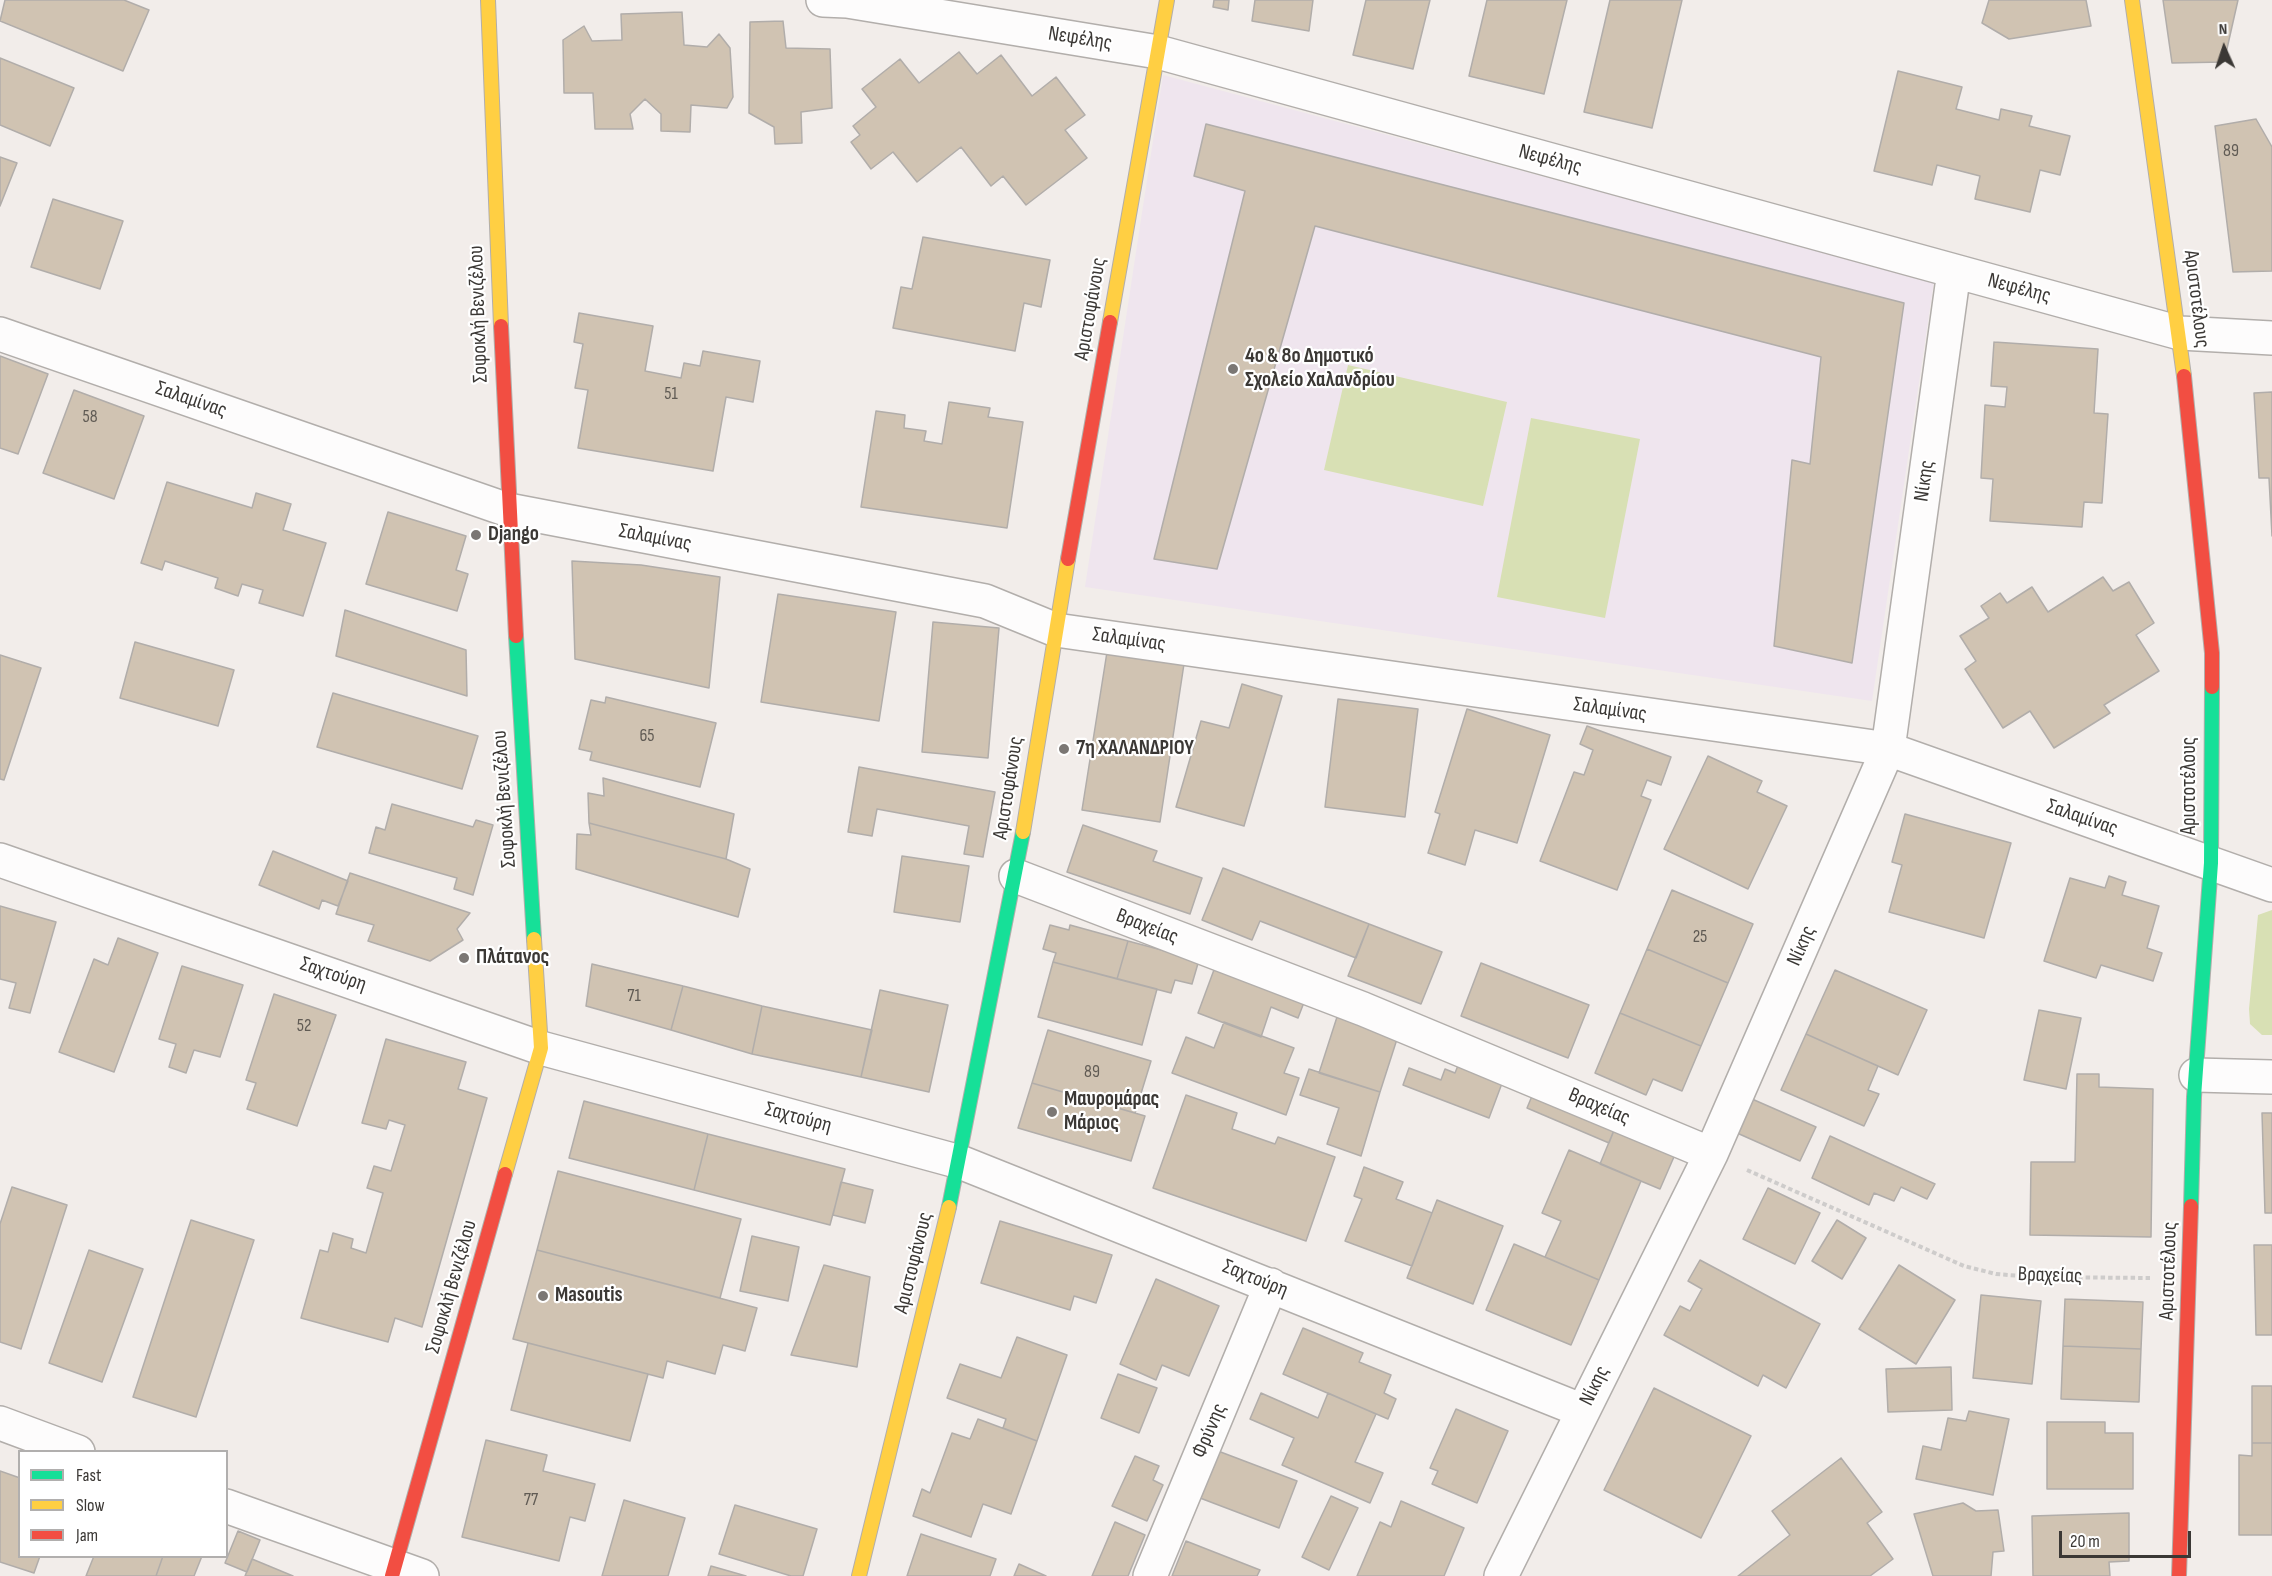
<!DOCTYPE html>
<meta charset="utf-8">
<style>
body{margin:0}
#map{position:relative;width:2272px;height:1576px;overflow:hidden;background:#f2edea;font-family:"Sofia Sans Condensed",sans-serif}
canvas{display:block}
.legend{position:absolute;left:18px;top:1450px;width:210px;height:108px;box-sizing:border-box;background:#fff;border:2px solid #b1afae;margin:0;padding:8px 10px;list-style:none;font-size:18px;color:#3b3835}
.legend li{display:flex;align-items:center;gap:12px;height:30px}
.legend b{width:30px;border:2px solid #b1afae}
.north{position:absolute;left:2194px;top:18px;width:60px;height:60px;-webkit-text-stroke:4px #fff;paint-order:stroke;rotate:357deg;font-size:16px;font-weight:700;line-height:24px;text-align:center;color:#3b3835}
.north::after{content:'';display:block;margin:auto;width:21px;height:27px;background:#3b3835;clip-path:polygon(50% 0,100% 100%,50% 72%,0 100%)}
.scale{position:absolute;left:2059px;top:1531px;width:132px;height:27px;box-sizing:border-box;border:3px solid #3b3835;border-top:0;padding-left:8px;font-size:18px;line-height:21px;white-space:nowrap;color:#3b3835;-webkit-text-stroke:4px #fff;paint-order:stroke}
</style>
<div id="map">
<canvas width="2272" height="1576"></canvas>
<ul class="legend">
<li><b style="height:8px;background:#16e098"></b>Fast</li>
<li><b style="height:8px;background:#ffcf43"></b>Slow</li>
<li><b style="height:8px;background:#f24e42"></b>Jam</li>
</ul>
<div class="north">N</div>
<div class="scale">20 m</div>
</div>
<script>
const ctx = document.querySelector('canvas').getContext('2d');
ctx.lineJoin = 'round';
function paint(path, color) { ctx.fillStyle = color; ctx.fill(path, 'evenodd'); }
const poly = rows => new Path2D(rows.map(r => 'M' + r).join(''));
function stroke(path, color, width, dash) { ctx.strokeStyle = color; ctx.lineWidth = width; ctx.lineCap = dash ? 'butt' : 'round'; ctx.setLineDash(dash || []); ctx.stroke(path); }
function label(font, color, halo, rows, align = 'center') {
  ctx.font = font + ' "Sofia Sans Condensed",sans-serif'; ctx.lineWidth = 4.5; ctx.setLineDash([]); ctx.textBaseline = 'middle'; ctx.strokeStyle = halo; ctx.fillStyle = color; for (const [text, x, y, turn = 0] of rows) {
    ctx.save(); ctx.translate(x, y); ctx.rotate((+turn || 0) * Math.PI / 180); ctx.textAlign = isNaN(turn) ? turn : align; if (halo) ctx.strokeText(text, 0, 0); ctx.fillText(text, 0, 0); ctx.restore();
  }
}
const education = poly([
 [1163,75,1934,281,1872,701,1085,587]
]);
const green = poly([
 [1348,365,1507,402,1483,506,1324,470],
 [1531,418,1640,439,1605,618,1497,597],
 [2272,910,2272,1035,2262,1035,2250,1024,2249,1009,2258,915]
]);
const building = poly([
 [5,0,124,0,149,10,123,71,0,21,5,0],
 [1214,0,1229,0,1228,10,1213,7,1214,0],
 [1255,0,1313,0,1309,31,1252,21,1255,0],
 [1366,0,1430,0,1413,69,1353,55,1366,0],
 [1487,0,1567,0,1544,94,1469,76,1487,0],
 [1610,0,1682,0,1652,128,1584,112,1610,0],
 [1989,0,2086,0,2091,26,2009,39,1982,23,1989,0],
 [2163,0,2238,0,2224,62,2172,63,2163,0],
 [682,12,684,45,707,47,719,34,730,48,733,97,727,108,691,105,690,132,661,131,661,114,645,99,630,114,633,129,595,129,593,93,564,93,563,40,584,26,592,41,622,40,621,14,682,12],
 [783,21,786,48,830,49,832,108,801,112,802,143,775,144,774,127,749,113,750,22,783,21],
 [959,52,977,74,1001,55,1032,96,1056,77,1085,115,1065,130,1087,158,1026,205,1003,176,991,186,961,147,917,182,893,152,871,169,851,142,860,135,853,126,876,107,862,89,900,59,919,83,959,52],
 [0,58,74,88,50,146,0,125,0,58],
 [1898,71,1962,87,1956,109,1999,120,2001,109,2032,116,2029,126,2070,136,2060,175,2040,170,2030,212,1975,199,1980,176,1937,165,1932,185,1874,171,1898,71],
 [2256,119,2272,147,2272,271,2233,272,2215,126,2256,119],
 [1206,124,1904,303,1852,663,1774,646,1792,460,1810,464,1821,357,1315,226,1217,569,1154,559,1245,191,1194,176,1206,124],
 [0,157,17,163,0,206,0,157],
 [53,199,123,221,100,289,31,267,53,199],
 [923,237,1050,260,1041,307,1024,303,1015,351,893,328,901,287,912,289,923,237],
 [579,313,653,326,645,371,681,378,684,363,700,366,703,351,760,361,753,402,726,397,713,471,578,448,588,390,575,388,583,344,574,342,579,313],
 [1994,342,2098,349,2094,413,2108,414,2102,503,2084,502,2082,527,1990,521,1993,479,1981,478,1985,405,2005,407,2007,387,1991,386,1994,342],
 [0,356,48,374,18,454,0,448,0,356],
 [74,390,144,416,114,499,43,473,74,390],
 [2272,392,2272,536,2269,478,2259,478,2254,393,2272,392],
 [949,402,990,408,988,417,1023,422,1007,528,861,507,876,411,905,415,904,428,926,431,924,441,942,444,949,402],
 [167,482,252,508,256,493,291,504,283,530,326,543,303,616,259,603,263,590,242,584,238,596,215,588,218,578,165,561,162,570,141,563,167,482],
 [388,512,466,536,456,570,468,574,457,611,366,584,388,512],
 [572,561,641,565,720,577,709,688,575,659,572,561],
 [2103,577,2113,591,2129,582,2154,623,2136,635,2159,671,2104,705,2110,713,2054,748,2030,711,2003,728,1965,669,1976,661,1960,636,1989,618,1981,606,2000,593,2007,603,2032,587,2048,612,2103,577],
 [778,594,896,612,879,721,761,702,778,594],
 [345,610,466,650,467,696,336,656,345,610],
 [933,622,999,628,988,758,922,752,933,622],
 [135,642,234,670,218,726,120,698,135,642],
 [1107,652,1184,664,1160,822,1082,810,1107,652],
 [0,655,41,668,4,780,0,779,0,655],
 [1242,684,1282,696,1244,826,1176,807,1201,721,1229,728,1242,684],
 [333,693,478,736,462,789,317,747,333,693],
 [606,697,716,723,700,787,590,760,592,752,579,749,591,700,605,703,606,697],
 [1338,699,1418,709,1405,817,1325,807,1338,699],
 [1467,709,1550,735,1517,843,1475,830,1465,865,1428,853,1440,814,1435,812,1467,709],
 [1587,726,1671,757,1661,785,1647,780,1641,796,1651,800,1617,890,1540,861,1574,772,1584,775,1593,750,1580,744,1587,726],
 [1708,756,1762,781,1757,792,1787,806,1748,889,1664,849,1708,756],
 [859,767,995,792,983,857,964,854,969,826,877,809,872,836,848,832,859,767],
 [603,778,734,814,726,859,589,823,588,793,604,796,603,778],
 [392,804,473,827,476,820,493,825,473,895,454,889,457,878,369,853,376,827,385,830,392,804],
 [1905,814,2011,843,1984,938,1889,912,1902,865,1892,862,1905,814],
 [589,823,726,859,750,869,738,917,576,869,577,834,591,835,589,823],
 [1083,825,1157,851,1153,861,1202,878,1190,914,1067,872,1083,825],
 [273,851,348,881,338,906,322,900,319,909,259,885,273,851],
 [902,856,969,866,960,922,894,912,902,856],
 [1223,868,1369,924,1356,958,1260,921,1252,940,1202,920,1223,868],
 [350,873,470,913,457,929,463,940,430,961,368,941,374,925,336,914,350,873],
 [2109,876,2126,882,2122,895,2159,906,2147,948,2162,953,2153,981,2101,965,2096,978,2044,961,2070,878,2105,888,2109,876],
 [1672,890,1753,924,1728,983,1647,949,1672,890],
 [0,906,56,922,30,1013,9,1008,16,983,0,979,0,906],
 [1369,924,1442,952,1421,1004,1348,976,1369,924],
 [1050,925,1069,930,1070,925,1128,941,1117,979,1053,962,1056,953,1043,949,1050,925],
 [118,938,158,953,114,1072,59,1052,94,959,108,965,118,938],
 [1128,941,1199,960,1192,984,1175,980,1171,993,1117,979,1128,941],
 [1647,949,1728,983,1701,1046,1620,1013,1647,949],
 [1218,959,1308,992,1298,1018,1271,1007,1261,1037,1198,1013,1218,959],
 [1053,962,1157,989,1142,1045,1038,1017,1053,962],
 [1481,963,1589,1005,1568,1058,1461,1016,1481,963],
 [592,964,683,986,671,1030,586,1006,592,964],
 [182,966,243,985,220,1057,194,1050,186,1073,169,1067,176,1044,159,1039,182,966],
 [1835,970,1927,1010,1898,1075,1806,1034,1835,970],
 [683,986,762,1006,752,1054,671,1030,683,986],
 [880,990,948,1005,929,1092,861,1077,880,990],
 [274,994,336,1015,297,1126,247,1109,256,1083,246,1080,274,994],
 [762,1006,872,1030,861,1077,752,1054,762,1006],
 [2039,1010,2081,1018,2066,1089,2024,1080,2039,1010],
 [1620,1013,1701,1046,1682,1091,1653,1079,1646,1095,1595,1073,1620,1013],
 [1337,1017,1398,1036,1380,1092,1319,1073,1337,1017],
 [1224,1022,1294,1048,1284,1073,1299,1078,1286,1115,1172,1073,1186,1037,1214,1048,1224,1022],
 [1048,1030,1151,1061,1135,1113,1032,1083,1048,1030],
 [1806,1034,1878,1066,1868,1090,1879,1094,1864,1126,1781,1090,1806,1034],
 [386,1039,466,1062,458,1089,487,1098,422,1327,395,1318,388,1342,301,1318,320,1250,328,1252,333,1233,353,1239,351,1248,366,1253,383,1193,367,1188,374,1166,391,1171,405,1125,389,1120,386,1129,362,1123,386,1039],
 [1463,1053,1507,1070,1489,1118,1403,1085,1409,1068,1441,1080,1445,1069,1455,1073,1463,1053],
 [1309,1069,1380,1092,1361,1156,1327,1144,1339,1108,1300,1095,1309,1069],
 [2077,1074,2099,1074,2099,1087,2153,1089,2151,1237,2030,1235,2031,1162,2075,1162,2077,1074],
 [1032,1083,1145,1116,1131,1161,1018,1128,1032,1083],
 [1537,1084,1619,1118,1609,1143,1527,1108,1537,1084],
 [1186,1095,1237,1113,1232,1129,1275,1144,1278,1137,1335,1157,1306,1241,1153,1188,1186,1095],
 [1752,1099,1816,1127,1800,1161,1737,1133,1752,1099],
 [584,1101,708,1134,694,1190,569,1158,584,1101],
 [2262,1113,2272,1113,2272,1213,2265,1213,2262,1113],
 [1619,1118,1680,1143,1660,1189,1600,1164,1619,1118],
 [708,1134,845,1169,830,1225,694,1190,708,1134],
 [1830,1136,1935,1184,1927,1199,1901,1187,1894,1201,1874,1193,1869,1205,1812,1178,1830,1136],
 [1569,1150,1641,1181,1599,1280,1545,1257,1561,1221,1542,1213,1569,1150],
 [1364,1167,1403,1182,1396,1199,1432,1213,1412,1266,1345,1241,1362,1199,1354,1196,1364,1167],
 [558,1171,741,1219,720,1298,537,1250,558,1171],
 [841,1182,873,1190,865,1223,833,1215,841,1182],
 [12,1187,67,1205,21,1349,0,1342,0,1224,12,1187],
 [1768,1188,1820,1213,1795,1264,1743,1239,1768,1188],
 [1437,1200,1503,1226,1473,1304,1407,1278,1437,1200],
 [191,1220,254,1240,196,1417,133,1397,191,1220],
 [1837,1220,1866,1238,1842,1279,1812,1261,1837,1220],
 [1000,1221,1112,1255,1096,1303,1074,1296,1070,1310,981,1283,1000,1221],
 [752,1236,799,1247,788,1301,740,1291,752,1236],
 [1514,1244,1599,1280,1571,1345,1486,1310,1514,1244],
 [2254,1245,2272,1245,2272,1335,2256,1335,2254,1245],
 [89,1250,143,1269,102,1382,49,1363,89,1250],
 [537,1250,757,1308,745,1351,723,1345,715,1374,667,1361,663,1378,513,1339,537,1250],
 [1700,1260,1820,1324,1786,1388,1763,1375,1758,1386,1664,1335,1680,1306,1690,1311,1702,1289,1688,1281,1700,1260],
 [824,1265,870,1277,857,1367,791,1355,824,1265],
 [1899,1265,1955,1300,1916,1364,1859,1329,1899,1265],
 [1156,1279,1219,1306,1189,1376,1162,1365,1156,1380,1120,1364,1156,1279],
 [1981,1295,2041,1301,2032,1384,1973,1378,1981,1295],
 [2065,1299,2143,1302,2141,1349,2063,1346,2065,1299],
 [1303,1328,1363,1353,1359,1362,1391,1375,1384,1393,1396,1399,1388,1419,1283,1374,1303,1328],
 [1017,1337,1067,1355,1037,1441,1003,1428,1006,1419,947,1398,960,1364,1001,1378,1017,1337],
 [528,1343,648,1374,630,1441,511,1410,528,1343],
 [2063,1346,2141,1349,2139,1402,2061,1399,2063,1346],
 [1951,1367,1952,1410,1888,1412,1886,1369,1951,1367],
 [1118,1374,1157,1388,1139,1433,1101,1418,1118,1374],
 [2252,1386,2272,1386,2272,1443,2252,1443,2252,1386],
 [1654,1388,1751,1436,1701,1538,1604,1490,1654,1388],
 [1261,1393,1318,1418,1328,1393,1376,1414,1355,1462,1383,1473,1370,1503,1282,1465,1294,1438,1250,1419,1261,1393],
 [1456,1409,1508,1431,1477,1503,1432,1484,1438,1471,1430,1468,1456,1409],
 [1969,1411,2009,1419,1993,1495,1916,1479,1923,1446,1941,1450,1948,1418,1966,1421,1969,1411],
 [978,1419,1037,1441,1011,1514,983,1504,971,1537,913,1516,922,1489,930,1493,952,1433,970,1439,978,1419],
 [2047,1422,2105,1422,2105,1433,2133,1433,2133,1489,2047,1489,2047,1422],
 [486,1440,547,1455,543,1471,595,1484,585,1521,570,1517,559,1561,462,1537,486,1440],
 [2252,1443,2272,1443,2272,1535,2239,1535,2239,1455,2252,1456,2252,1443],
 [1218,1451,1297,1481,1279,1528,1200,1498,1218,1451],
 [1135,1456,1159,1466,1153,1480,1163,1485,1147,1521,1112,1506,1135,1456],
 [1841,1458,1882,1512,1867,1523,1893,1559,1870,1576,1738,1576,1790,1535,1772,1511,1841,1458],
 [0,1471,20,1478,20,1556,40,1556,34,1573,0,1562,0,1471],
 [1331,1496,1358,1508,1329,1570,1302,1557,1331,1496],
 [624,1500,685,1518,668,1576,602,1576,624,1500],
 [1401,1501,1464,1528,1444,1576,1357,1576,1380,1522,1391,1527,1401,1501],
 [1963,1503,1976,1511,1998,1510,2004,1551,1993,1552,1991,1576,1933,1576,1914,1514,1963,1503],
 [735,1505,817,1529,803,1576,791,1576,719,1554,735,1505],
 [2129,1513,2129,1561,2109,1562,2110,1576,2033,1576,2032,1516,2129,1513],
 [1115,1522,1145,1535,1128,1576,1092,1576,1115,1522],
 [238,1531,260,1540,247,1572,225,1563,238,1531],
 [921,1534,996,1559,990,1576,907,1576,921,1534],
 [1186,1541,1260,1570,1257,1576,1172,1576,1186,1541],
 [94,1556,163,1556,156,1576,86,1576,94,1556],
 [163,1556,202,1556,194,1576,156,1576,163,1556],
 [252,1559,293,1576,245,1576,252,1559],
 [1019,1564,1046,1576,1014,1576,1019,1564],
 [711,1566,746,1576,708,1576,711,1566]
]);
const path = poly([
 [1747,1170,1964,1266,1996,1274,2032,1277,2150,1278]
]);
const street = poly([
 [823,0,847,1,1158,52,2180,333,2272,338],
 [0,334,508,510,985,601,1056,630,1888,749,2272,885],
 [0,860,541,1048,960,1162,1583,1411],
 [1016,876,1363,1009,1711,1154],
 [2196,1075,2272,1077],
 [0,1423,78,1452],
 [226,1506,422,1576],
 [1150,1576,1271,1285],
 [1501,1576,1711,1154,1888,749,1954,271]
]);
const fast = poly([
 [516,636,534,939],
 [2191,1206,2194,1097,2211,863,2212,687],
 [949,1207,1023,832]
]);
const slow = poly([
 [488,0,501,326],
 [2132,0,2184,376],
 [1110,322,1167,0],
 [1023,832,1068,559],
 [505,1174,541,1048,534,939],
 [859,1576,949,1207]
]);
const jam = poly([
 [501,326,516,636],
 [2184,376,2212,653,2212,687],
 [1068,559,1110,322],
 [392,1576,505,1174],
 [2179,1576,2191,1206]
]);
const markers = [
 [1233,369,6,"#7b7774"],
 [476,535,6,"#7b7774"],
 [1064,749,6,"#7b7774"],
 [464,958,6,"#7b7774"],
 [1052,1112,6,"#7b7774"],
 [543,1296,6,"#7b7774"]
];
const numberNames = [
 ["89",2231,151],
 ["51",671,394],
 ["58",90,417],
 ["65",647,736],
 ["25",1700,937],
 ["71",634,996],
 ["52",304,1026],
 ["89",1092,1072],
 ["77",531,1500]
];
const streetNames = [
 ["Νεφέλης",1080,39,9],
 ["Νεφέλης",1550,160,15],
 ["Νεφέλης",2019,289,15],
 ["Αριστοτέλους",2196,299,83],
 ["Αριστοφάνους",1091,309,-80],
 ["Σοφοκλή Βενιζέλου",479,314,-92],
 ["Σαλαμίνας",191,400,19],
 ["Νίκης",1925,481,-82],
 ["Σαλαμίνας",655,538,11],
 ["Σαλαμίνας",1129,640,8],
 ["Σαλαμίνας",1610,710,8],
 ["Αριστοτέλους",2190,786,-90],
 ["Αριστοφάνους",1009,788,-81],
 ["Σοφοκλή Βενιζέλου",505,799,-94],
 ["Σαλαμίνας",2082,818,19],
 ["Βραχείας",1147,927,21],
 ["Νίκης",1802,946,-66],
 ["Σαχτούρη",333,975,19],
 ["Βραχείας",1599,1107,23],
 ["Σαχτούρη",798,1118,15],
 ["Αριστοφάνους",914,1263,-76],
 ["Αριστοτέλους",2169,1271,-88],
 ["Βραχείας",2050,1276,2],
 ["Σαχτούρη",1255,1279,22],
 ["Σοφοκλή Βενιζέλου",452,1287,-74],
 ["Νίκης",1595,1386,-64],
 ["Φρύνης",1210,1431,-67]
];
const poiNames = [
 ["4ο & 8ο Δημοτικό",1245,357],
 ["Σχολείο Χαλανδρίου",1245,381],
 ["Django",488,535],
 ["7η ΧΑΛΑΝΔΡΙΟΥ",1076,749],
 ["Πλάτανος",476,958],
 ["Μαυρομάρας",1064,1100],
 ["Μάριος",1064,1124],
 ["Masoutis",555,1296]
];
paint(education, '#efe5ee');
paint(green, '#d8e0b4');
paint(building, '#d0c3b2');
stroke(building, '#b1adaa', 1.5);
stroke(street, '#b2aeab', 36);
stroke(fast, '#b2aeab', 16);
stroke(slow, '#b2aeab', 16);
stroke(jam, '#b2aeab', 16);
stroke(path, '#cecccb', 4, [4.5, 3]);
stroke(street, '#fdfcfc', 33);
stroke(fast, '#16e098', 14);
stroke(slow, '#ffcf43', 14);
stroke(jam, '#f24e42', 14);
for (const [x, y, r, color] of markers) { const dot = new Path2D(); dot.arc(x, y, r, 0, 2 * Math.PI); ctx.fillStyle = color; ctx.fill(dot); stroke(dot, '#fff', 2); }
label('18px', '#605b54', null, numberNames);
label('21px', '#3b3835', '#fff', streetNames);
label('bold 21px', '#3b3835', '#fff', poiNames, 'left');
</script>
